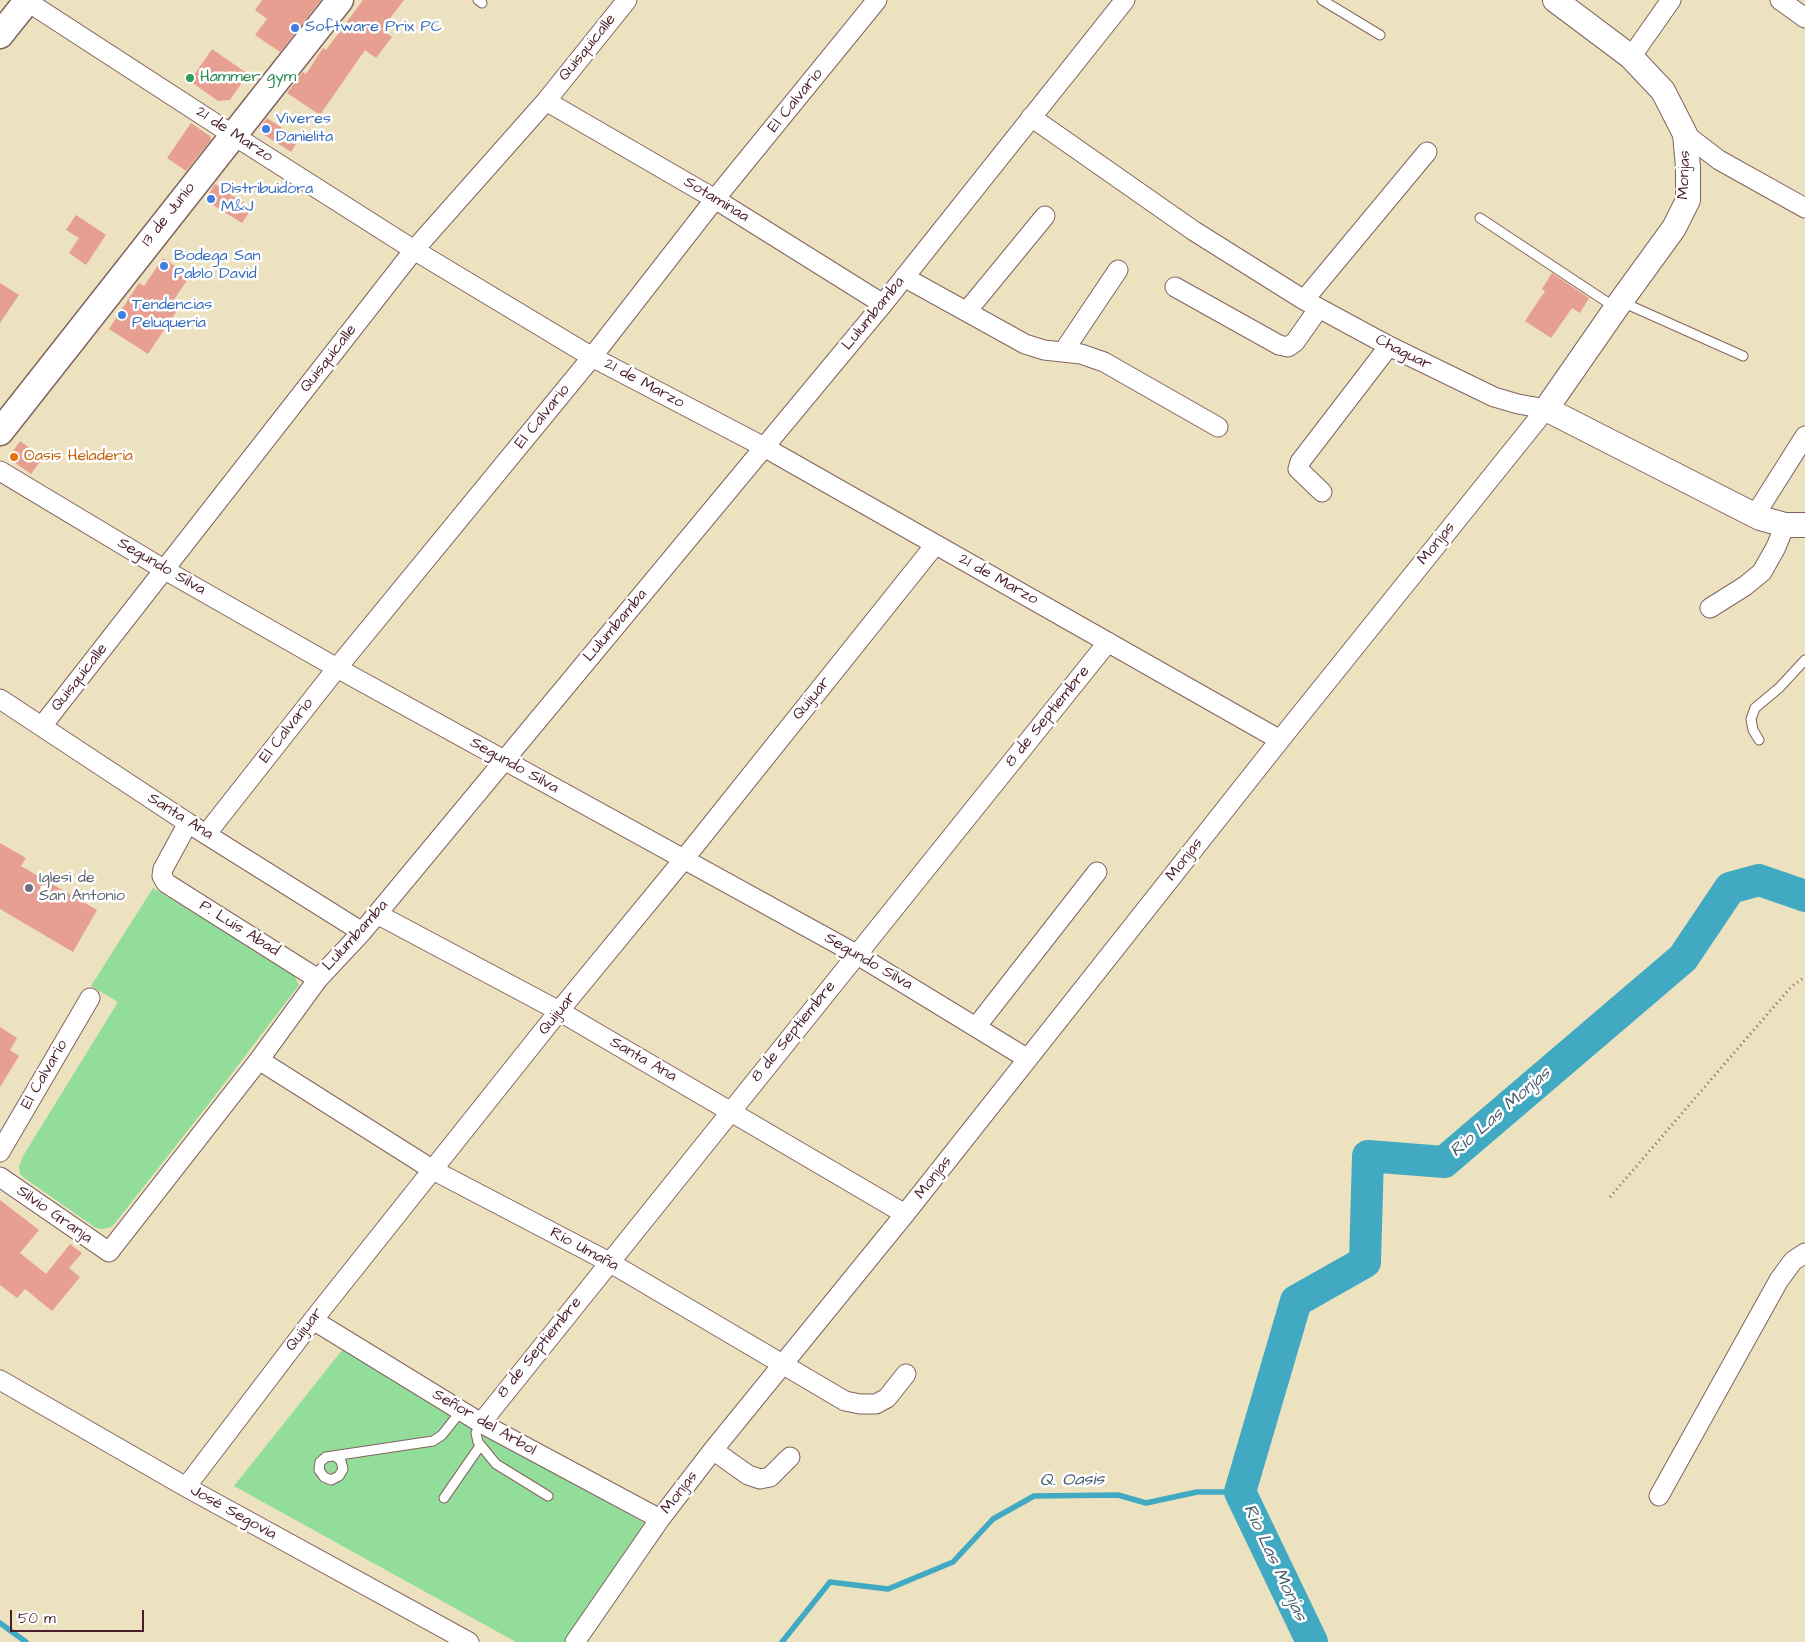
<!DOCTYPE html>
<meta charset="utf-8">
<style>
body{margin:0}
#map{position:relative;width:1805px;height:1642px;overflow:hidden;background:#ece2c0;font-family:"Architects Daughter",sans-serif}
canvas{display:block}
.scale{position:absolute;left:10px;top:1610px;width:134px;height:22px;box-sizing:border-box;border:2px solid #4a1f2b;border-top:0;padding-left:6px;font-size:15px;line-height:18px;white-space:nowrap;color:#4a1f2b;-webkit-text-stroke:4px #fff;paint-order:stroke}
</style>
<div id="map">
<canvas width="1805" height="1642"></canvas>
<div class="scale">50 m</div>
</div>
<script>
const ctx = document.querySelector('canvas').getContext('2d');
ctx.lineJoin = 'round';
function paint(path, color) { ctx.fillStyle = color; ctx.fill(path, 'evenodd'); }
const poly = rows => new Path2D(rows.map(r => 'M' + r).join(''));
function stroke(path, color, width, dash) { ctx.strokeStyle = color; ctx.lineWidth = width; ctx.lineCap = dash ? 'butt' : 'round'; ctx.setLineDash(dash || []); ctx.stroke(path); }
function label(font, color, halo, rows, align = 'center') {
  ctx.font = font + ' "Architects Daughter",sans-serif'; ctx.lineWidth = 5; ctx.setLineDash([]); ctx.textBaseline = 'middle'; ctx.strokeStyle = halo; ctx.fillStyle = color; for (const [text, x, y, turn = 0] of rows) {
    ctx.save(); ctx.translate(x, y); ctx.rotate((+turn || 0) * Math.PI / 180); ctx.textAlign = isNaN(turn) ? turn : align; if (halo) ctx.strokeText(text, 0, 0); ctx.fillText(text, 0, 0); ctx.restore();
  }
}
const green = poly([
 [153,888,293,973,299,985,207,1106,112,1227,103,1229,96,1228,23,1177,20,1174,19,1167,23,1156,118,1002,91,986],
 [343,1349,663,1534,584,1642,516,1642,234,1486]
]);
const stream = poly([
 [0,1623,26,1642],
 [782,1642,830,1582,888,1589,953,1562,993,1519,1034,1496,1118,1495,1146,1503,1197,1492,1240,1492]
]);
const river = poly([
 [1312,1642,1240,1492,1296,1301,1365,1262,1368,1156,1444,1162,1683,958,1730,888,1759,880,1805,896]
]);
const building = poly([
 [262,0,321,0,280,52,255,35,267,19,255,10],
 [363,0,404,0,382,29,392,37,376,58,365,50,320,115,287,93,303,72,306,74,323,48,326,50],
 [212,49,248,74,230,100,218,101,190,81],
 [267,118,299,139,291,152,263,134,260,127],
 [191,123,210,136,211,140,186,171,167,158],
 [215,184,252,208,242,223,205,200],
 [76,215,106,235,86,265,69,253,79,238,66,230],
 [163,258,190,276,171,304,178,309,148,354,109,329,139,283,144,286],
 [1552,273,1589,298,1580,313,1572,308,1551,338,1525,321,1545,291,1542,289],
 [0,283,19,295,0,323],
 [20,441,43,457,31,474,8,458],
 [0,843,26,858,21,866,97,910,73,952,0,909],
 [0,1027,17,1038,10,1050,19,1056,0,1087],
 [0,1200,39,1230,20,1253,46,1274,70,1244,82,1253,69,1268,80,1277,52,1311,25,1289,17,1298,0,1285]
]);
const path = poly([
 [1610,1197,1758,1025,1791,987,1805,977]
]);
const service = poly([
 [478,0,482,3],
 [1322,0,1380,35],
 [1480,218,1616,308],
 [1622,302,1743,356],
 [1759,740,1753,730,1751,719,1755,708,1779,688,1805,660],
 [481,1423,476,1433,478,1442,496,1464,548,1496],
 [335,1456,341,1461,343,1469,339,1476,331,1480,324,1477,319,1470,320,1462,326,1457,433,1441,442,1435,461,1411],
 [444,1498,480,1446]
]);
const minor = poly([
 [25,0,233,135,414,250,592,357,764,447,1280,740],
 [1780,0,1805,18],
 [1631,57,1671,0],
 [546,101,715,199,883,304],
 [1685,134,1719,160,1805,208],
 [904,277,1025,344,1044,350,1081,354,1104,362,1218,427],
 [1175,287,1279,345,1288,347,1295,342,1319,308],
 [1304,300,1427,152],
 [967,311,1045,216],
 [1063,352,1118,270],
 [0,471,165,570,337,668,856,954,1028,1059],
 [1322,492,1298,469,1300,462,1389,346],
 [1755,515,1805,436],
 [1710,608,1745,586,1762,572,1776,547,1785,525],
 [0,699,188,823,362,932],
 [42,726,414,250,546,101,627,0],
 [188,823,163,869,162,876,166,883,318,979],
 [207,833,337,668,592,357,715,199,877,0],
 [377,914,559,1011,905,1214],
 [976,1027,1097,872],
 [259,1060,433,1170,609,1262,845,1401,860,1404,876,1404,887,1398,906,1374],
 [0,1152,90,998],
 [0,1177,109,1252,259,1060,318,979,362,932,883,304,1125,0],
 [313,1320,481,1423,660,1519],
 [0,1380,186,1487,469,1642],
 [481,1423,1108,642],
 [713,1450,748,1475,760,1479,770,1477,790,1457],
 [186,1487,313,1320,559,1011,684,859,935,545],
 [1659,1496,1779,1280,1793,1261,1805,1253],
 [575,1642,660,1519,713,1450,905,1214,1280,740,1546,409,1518,404,1494,397,1389,346,1304,300,1194,231,1031,117]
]);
const tertiary = poly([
 [1555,0,1631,57,1663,91,1685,134,1688,167,1688,200,1674,228,1621,301,1546,409,1760,518,1785,525,1805,525]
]);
const secondary = poly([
 [0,35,28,0],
 [0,432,340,0]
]);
const markers = [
 [295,28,5,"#3f7fe0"],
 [190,78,5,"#2e9e5b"],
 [266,129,5,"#3f7fe0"],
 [211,199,5,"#3f7fe0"],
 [164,266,5,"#3f7fe0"],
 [122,315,5,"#3f7fe0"],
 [14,457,5,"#e8710a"],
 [29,888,5,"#6b7280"]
];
const shopNames = [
 ["Software Prix PC",305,28],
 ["Viveres",276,120],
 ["Danielita",276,138],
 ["Distribuidora",221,190],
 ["M&J",221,208],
 ["Bodega San",174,257],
 ["Pablo David",174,275],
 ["Tendencias",132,306],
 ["Peluquería",132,324]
];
const streetNames = [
 ["Quisquicalle",588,48,-51],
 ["El Calvario",796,101,-51],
 ["21 de Marzo",234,135,33],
 ["Monjas",1685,175,-88],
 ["Sotaminaa",716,200,31],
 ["13 de Junio",169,215,-52],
 ["Lulumbamba",874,314,-51],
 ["Chaguar",1403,353,27],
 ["Quisquicalle",329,359,-52],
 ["21 de Marzo",644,384,28],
 ["El Calvario",543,417,-51],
 ["Monjas",1437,544,-51],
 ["Segundo Silva",161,567,30],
 ["21 de Marzo",998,580,29],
 ["Lulumbamba",616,626,-50],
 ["Quisquicalle",80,678,-52],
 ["Quijuar",812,699,-51],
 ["8 de Septiembre",1048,717,-51],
 ["El Calvario",287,731,-52],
 ["Segundo Silva",514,766,29],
 ["Santa Ana",180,817,32],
 ["Monjas",1185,860,-52],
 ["P. Luis Abad",239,929,32],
 ["Lulumbamba",356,936,-48],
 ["Segundo Silva",868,962,30],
 ["Quijuar",558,1014,-51],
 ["8 de Septiembre",794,1032,-51],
 ["Santa Ana",643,1060,30],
 ["El Calvario",45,1075,-60],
 ["Monjas",934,1178,-52],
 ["Silvio Granja",54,1215,35],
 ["Río Umaña",584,1250,28],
 ["Quijuar",305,1330,-52],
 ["8 de Septiembre",540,1348,-51],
 ["Señor del Arbol",484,1423,30],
 ["Monjas",680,1493,-52],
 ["José Segovia",233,1513,29]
];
const leisureNames = [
 ["Hammer gym",200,78]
];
const foodNames = [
 ["Oasis Heladería",24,457]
];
const worshipNames = [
 ["Iglesi de",39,879],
 ["San Antonio",39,897]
];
const waterNames = [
 ["Rio Las Monjas",1501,1113,-41],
 ["Q. Oasis",1072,1481,-1],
 ["Rio Las Monjas",1274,1563,65]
];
paint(green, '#92dd99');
stroke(stream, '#41a9c1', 5.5);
stroke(river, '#41a9c1', 32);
paint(building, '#e69f90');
stroke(service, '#83635f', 11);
stroke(minor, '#83635f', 21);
stroke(tertiary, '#83635f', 26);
stroke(secondary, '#83635f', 29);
stroke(path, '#83635f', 3, [1, 4]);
stroke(service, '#fff', 9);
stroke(minor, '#fff', 19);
stroke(tertiary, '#fff', 24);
stroke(secondary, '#fff', 26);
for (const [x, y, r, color] of markers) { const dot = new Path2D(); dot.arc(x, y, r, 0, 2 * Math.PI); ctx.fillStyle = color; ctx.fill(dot); stroke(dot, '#fff', 2); }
label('16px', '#366cbe', '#fff', shopNames, 'left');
label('16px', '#4a1f2b', '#fff', streetNames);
label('16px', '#27864d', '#fff', leisureNames, 'left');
label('16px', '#c56008', '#fff', foodNames, 'left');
label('16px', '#5b616d', '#fff', worshipNames, 'left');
label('italic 18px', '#465d6e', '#fff', waterNames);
</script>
